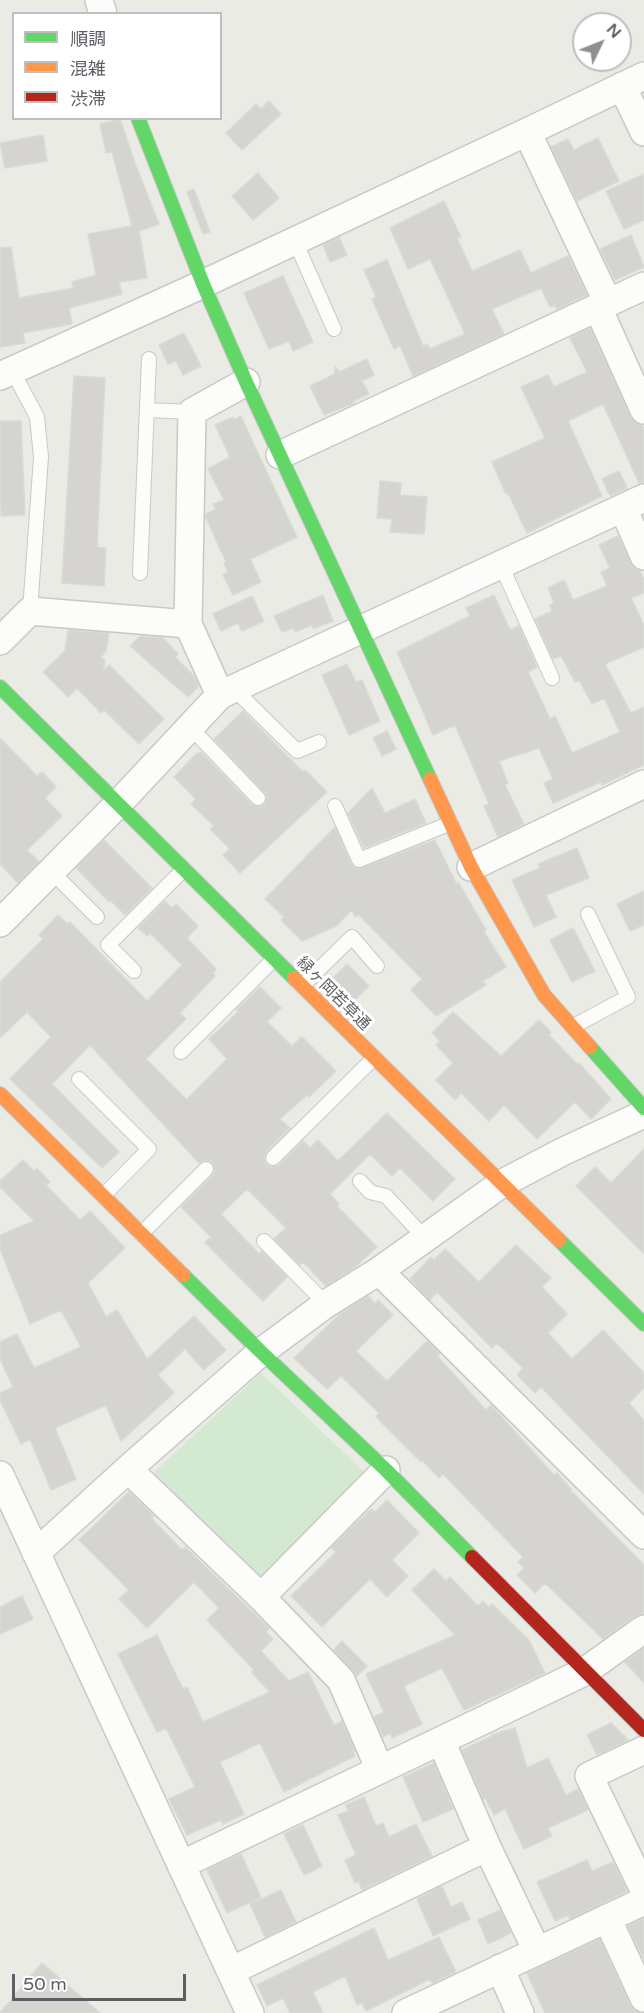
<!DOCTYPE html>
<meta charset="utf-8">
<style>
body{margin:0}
#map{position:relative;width:644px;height:2013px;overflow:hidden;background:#ebebe6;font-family:"Varela Round","Noto Sans JP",sans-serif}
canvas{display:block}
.legend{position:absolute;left:12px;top:12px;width:210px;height:108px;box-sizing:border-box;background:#fff;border:2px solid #bdbfc1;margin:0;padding:8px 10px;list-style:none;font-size:18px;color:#5b5f64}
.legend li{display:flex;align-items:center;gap:12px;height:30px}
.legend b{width:30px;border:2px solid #bdbfc1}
.north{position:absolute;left:572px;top:12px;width:60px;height:60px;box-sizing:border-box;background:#fff;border:2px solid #bdbfc1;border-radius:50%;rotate:47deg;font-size:16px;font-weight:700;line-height:24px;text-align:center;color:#5b5f64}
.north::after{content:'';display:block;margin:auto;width:21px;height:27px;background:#8d9092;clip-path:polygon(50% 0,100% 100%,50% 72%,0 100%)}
.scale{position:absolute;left:12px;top:1974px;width:174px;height:27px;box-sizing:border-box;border:3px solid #5b5f64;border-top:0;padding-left:8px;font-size:18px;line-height:21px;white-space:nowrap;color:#5b5f64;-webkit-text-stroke:4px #fff;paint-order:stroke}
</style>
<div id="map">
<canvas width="644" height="2013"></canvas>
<ul class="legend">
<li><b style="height:8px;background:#63d668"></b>順調</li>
<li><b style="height:8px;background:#ff974d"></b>混雑</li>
<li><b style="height:8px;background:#b3261e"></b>渋滞</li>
</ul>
<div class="north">N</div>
<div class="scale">50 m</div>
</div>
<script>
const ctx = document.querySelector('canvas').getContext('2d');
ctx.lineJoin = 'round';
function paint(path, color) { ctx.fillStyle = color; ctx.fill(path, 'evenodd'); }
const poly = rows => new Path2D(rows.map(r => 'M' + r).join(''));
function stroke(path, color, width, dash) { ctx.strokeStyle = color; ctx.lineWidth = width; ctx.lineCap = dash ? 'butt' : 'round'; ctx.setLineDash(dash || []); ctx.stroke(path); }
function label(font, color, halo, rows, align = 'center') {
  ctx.font = font + ' "Varela Round","Noto Sans JP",sans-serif'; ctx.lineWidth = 6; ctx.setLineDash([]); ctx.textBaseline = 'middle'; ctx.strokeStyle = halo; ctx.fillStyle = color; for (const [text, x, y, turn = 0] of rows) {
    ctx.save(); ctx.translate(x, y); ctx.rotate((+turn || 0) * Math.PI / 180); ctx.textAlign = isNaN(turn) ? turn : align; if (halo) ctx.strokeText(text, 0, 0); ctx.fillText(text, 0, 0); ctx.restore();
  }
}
const green = poly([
 [261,1373,367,1475,261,1584,151,1475]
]);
const building = poly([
 [269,101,281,114,242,150,226,133,256,104,261,109,269,101],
 [120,119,135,163,159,224,139,231,147,278,119,282,122,294,69,308,72,324,23,333,25,343,0,347,0,248,11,247,19,298,74,288,72,282,96,275,88,234,132,226,112,152,106,153,100,124,120,119],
 [43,135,47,161,5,168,0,143,43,135],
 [598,138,619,181,577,201,551,147,568,139,574,150,598,138],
 [258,173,279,198,253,220,232,196,258,173],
 [644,174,644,220,624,229,606,191,644,174],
 [194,189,210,232,203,234,187,192,194,189],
 [444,201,461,237,457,238,472,271,520,250,531,273,568,256,587,295,557,309,555,305,550,307,541,288,492,309,504,334,413,376,400,346,394,349,372,299,376,297,364,270,387,260,423,346,427,344,430,349,465,334,430,259,408,269,390,228,444,201],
 [631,235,644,267,615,280,600,249,631,235],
 [339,237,347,255,330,262,323,245,339,237],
 [283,276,313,342,293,351,289,341,269,349,244,293,283,276],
 [590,328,630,416,634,422,642,425,644,431,644,482,639,483,603,404,568,421,602,496,527,533,508,493,506,494,492,462,545,438,521,387,548,375,554,387,587,372,570,338,590,328],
 [184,333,201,366,183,375,176,361,168,364,159,345,184,333],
 [367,359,374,375,362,381,369,394,353,401,354,403,324,415,310,386,335,374,335,366,339,372,367,359],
 [74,376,105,378,97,547,106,548,104,586,62,583,74,376],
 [241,416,255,447,251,448,256,449,297,537,250,559,261,582,233,595,223,575,228,572,224,563,226,562,206,518,206,514,216,509,213,504,224,500,208,469,230,457,215,425,233,417,234,420,241,416],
 [0,421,21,421,25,515,1,516,0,421],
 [619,471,627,488,610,496,602,479,619,471],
 [380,481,401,483,400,495,427,497,424,534,390,532,392,519,377,518,380,481],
 [618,536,630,562,634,568,640,571,644,580,644,593,631,598,644,625,644,647,605,664,631,713,644,707,644,765,602,785,601,782,553,803,544,783,553,779,539,748,499,761,508,783,505,785,524,824,498,837,484,806,489,804,455,725,433,735,397,652,470,616,466,608,494,595,510,630,519,626,537,667,528,672,550,719,555,716,572,753,620,732,604,698,592,704,579,680,575,682,561,656,553,659,535,619,552,611,550,605,554,603,548,588,564,580,573,600,607,586,601,572,610,568,599,545,618,536],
 [323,595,333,621,313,629,312,625,295,632,293,628,282,632,274,616,323,595],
 [252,596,264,621,242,631,238,623,221,631,213,614,252,596],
 [68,630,109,633,106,651,101,657,105,660,103,671,109,665,164,719,139,744,104,710,101,713,77,688,68,697,43,672,65,651,68,630],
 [140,636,163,638,178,654,175,657,194,676,199,686,188,697,130,646,140,636],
 [347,664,356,682,362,680,380,721,349,735,322,675,347,664],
 [243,711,303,772,305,770,327,792,240,873,223,855,230,849,210,829,214,826,191,804,196,799,174,777,197,753,199,754,201,752,252,805,260,807,265,804,267,796,264,792,214,739,243,711],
 [387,731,396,749,382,756,373,738,387,731],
 [0,738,37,776,42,772,56,787,45,798,62,816,27,850,39,862,18,883,0,864,0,738],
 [372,788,385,813,415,799,426,823,364,848,348,813,372,788],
 [335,827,351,864,357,869,435,840,456,883,458,882,486,930,484,932,506,967,483,981,486,985,436,1016,411,990,422,979,359,915,355,917,352,910,336,926,302,941,281,920,284,917,265,899,335,827],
 [104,840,152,888,125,915,111,901,109,902,76,868,104,840],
 [577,848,589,878,546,895,556,917,534,927,512,880,540,868,538,864,577,848],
 [644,891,644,925,630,931,617,904,644,891],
 [165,901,172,908,176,904,198,926,187,938,216,969,213,973,215,976,180,1013,186,1019,146,1059,186,1099,187,1099,227,1059,209,1039,238,1012,236,1010,260,987,281,1008,267,1022,292,1046,302,1037,336,1071,309,1097,307,1095,280,1119,290,1128,266,1152,264,1160,267,1165,271,1167,279,1165,303,1141,310,1148,318,1140,338,1161,387,1113,455,1179,433,1201,400,1168,392,1176,370,1154,330,1194,339,1204,337,1206,377,1247,355,1267,326,1286,303,1262,300,1265,274,1239,286,1228,247,1189,221,1214,259,1254,262,1251,287,1277,263,1301,229,1267,205,1242,211,1237,181,1207,213,1175,215,1171,213,1163,204,1160,199,1163,90,1045,52,1084,119,1152,102,1168,10,1079,51,1037,27,1012,0,1038,0,982,43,939,39,935,58,915,68,924,70,922,147,1001,182,965,150,933,147,936,138,928,165,901],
 [573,928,595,971,572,982,550,940,573,928],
 [347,964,369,986,355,1000,333,978,347,964],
 [453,1012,501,1056,539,1020,551,1032,549,1035,577,1064,579,1063,611,1099,591,1119,575,1102,537,1139,504,1105,489,1121,461,1093,455,1100,436,1080,453,1063,436,1045,440,1041,432,1033,453,1012],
 [644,1149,644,1254,576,1186,595,1167,611,1183,644,1149],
 [23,1160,34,1171,37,1168,50,1182,46,1185,80,1220,90,1211,125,1248,88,1283,106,1317,117,1310,147,1359,194,1316,226,1350,204,1370,185,1349,158,1375,174,1393,121,1441,106,1405,55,1428,76,1479,51,1490,30,1439,21,1444,0,1400,0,1393,13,1387,0,1359,0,1342,17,1334,34,1368,81,1347,61,1310,30,1324,0,1249,0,1235,34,1221,0,1187,0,1181,23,1160],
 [516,1245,551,1278,542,1287,567,1314,548,1333,572,1359,603,1330,644,1373,644,1388,629,1403,644,1421,644,1494,541,1387,535,1393,517,1375,523,1368,497,1343,492,1348,437,1292,430,1300,410,1279,431,1257,434,1260,445,1249,479,1282,516,1245],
 [368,1296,375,1304,378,1300,393,1315,356,1351,387,1381,427,1341,440,1354,437,1356,486,1410,491,1405,554,1475,557,1473,571,1489,570,1490,644,1565,644,1614,635,1616,603,1639,545,1583,535,1593,517,1575,524,1568,518,1562,523,1557,443,1474,439,1478,422,1460,421,1462,376,1417,379,1413,341,1376,327,1389,294,1358,340,1314,368,1296],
 [129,1492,154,1516,151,1518,182,1550,185,1547,269,1628,266,1632,273,1639,261,1651,289,1681,308,1672,334,1725,342,1721,355,1751,353,1752,355,1756,284,1792,260,1743,220,1762,244,1814,223,1824,221,1820,187,1835,169,1799,195,1787,166,1728,157,1732,118,1654,157,1635,183,1689,187,1687,203,1722,270,1692,251,1672,254,1670,207,1620,219,1608,194,1582,147,1628,119,1599,129,1590,79,1540,129,1492],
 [387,1500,419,1533,392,1560,408,1576,387,1597,370,1579,322,1627,291,1596,336,1552,331,1548,346,1533,371,1509,375,1512,387,1500],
 [434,1569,446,1581,450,1577,478,1606,483,1601,489,1607,492,1604,529,1640,545,1673,464,1710,442,1668,404,1686,422,1724,392,1738,390,1733,383,1737,374,1717,384,1712,366,1674,455,1635,412,1590,434,1569],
 [22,1596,33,1619,0,1634,0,1607,22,1596],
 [342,1641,367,1666,357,1676,334,1650,342,1641],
 [644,1648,644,1683,625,1662,644,1648],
 [611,1723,628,1740,597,1755,587,1735,611,1723],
 [515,1728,527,1768,548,1758,566,1795,578,1789,588,1810,548,1828,552,1836,524,1849,505,1809,494,1815,485,1798,483,1799,462,1750,492,1736,491,1735,515,1728],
 [434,1763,453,1809,423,1822,403,1777,434,1763],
 [364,1797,376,1826,383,1823,389,1837,416,1824,432,1856,362,1890,359,1882,355,1883,345,1860,356,1855,338,1815,348,1811,346,1805,364,1797],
 [303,1825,322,1866,304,1875,284,1834,303,1825],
 [241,1854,261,1897,227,1913,207,1870,241,1854],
 [587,1860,592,1871,613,1862,627,1891,570,1919,568,1915,555,1921,537,1882,587,1860],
 [442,1886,451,1907,462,1902,470,1919,433,1936,417,1899,442,1886],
 [281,1890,296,1922,265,1937,250,1904,281,1890],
 [500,1910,511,1933,488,1944,478,1920,500,1910],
 [644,1918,644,1960,628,1926,644,1918],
 [374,1928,388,1960,439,1937,456,1972,432,1983,430,1979,366,2011,362,2003,357,2005,345,1976,313,1992,323,2013,290,2013,283,1998,267,2006,257,1985,374,1928],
 [600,1939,630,2005,634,2010,640,2013,545,2013,527,1973,600,1939],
 [42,1963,100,2013,0,2013,42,1963]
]);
const lane = poly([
 [295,241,334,329],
 [12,370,37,417,41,457,30,611],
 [147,410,192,412],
 [501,565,552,678],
 [140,573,149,359],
 [233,688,297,751,319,742],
 [190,727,258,798],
 [335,806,359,860,451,823],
 [51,871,97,917],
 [134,971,108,945,184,869],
 [302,986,352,937,377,966],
 [572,1027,628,997,588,914],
 [181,1052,274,959],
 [79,1079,149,1149,103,1196],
 [273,1158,374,1058],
 [360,1181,370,1192,386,1196,425,1238],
 [141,1234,206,1169],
 [264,1241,326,1304]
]);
const street = poly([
 [99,0,103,14],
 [622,86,644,132],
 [527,132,608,303],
 [598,308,644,410],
 [0,376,203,284,527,132,644,76],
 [280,455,644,286],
 [623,508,644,556],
 [0,641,30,611,188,624],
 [220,695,188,624,192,412,246,382],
 [471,867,644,784],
 [0,923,118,804,220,695,644,498],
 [379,1271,644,1535],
 [128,1469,261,1597,341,1680,380,1770],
 [0,1475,250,2013],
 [36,1553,128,1469,261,1352,326,1304,379,1271,501,1184,564,1151,644,1114],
 [261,1597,386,1470],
 [441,1741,487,1847,537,1951],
 [644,1750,589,1776,644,1890],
 [181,1865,584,1672,644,1629],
 [607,1918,644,1998],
 [500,1968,520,2013],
 [231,1971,487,1847],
 [406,2013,644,1901]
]);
const fast = poly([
 [138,118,203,284,246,382,430,779],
 [0,687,294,978],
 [590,1047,644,1108],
 [559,1240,644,1324],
 [183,1275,261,1352,386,1470,472,1557]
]);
const slow = poly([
 [430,779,471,867,544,995,590,1047],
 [294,978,559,1240],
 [0,1094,183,1275]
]);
const jam = poly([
 [472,1557,644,1730]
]);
const streetNames = [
 ["緑ヶ岡若草通",333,994,45]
];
paint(green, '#d3e9d2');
paint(building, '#d5d4d1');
stroke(building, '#dadad5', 1.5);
stroke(lane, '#c8c8c6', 16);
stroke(street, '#c8c8c6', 30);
stroke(fast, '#c8c9c8', 16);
stroke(slow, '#c8c9c8', 16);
stroke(jam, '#c8c9c8', 16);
stroke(lane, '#fcfcfb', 14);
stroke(street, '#fcfcfb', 27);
stroke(fast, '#63d668', 14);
stroke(slow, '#ff974d', 14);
stroke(jam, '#b3261e', 14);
label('16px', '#5b5f64', '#fff', streetNames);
</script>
